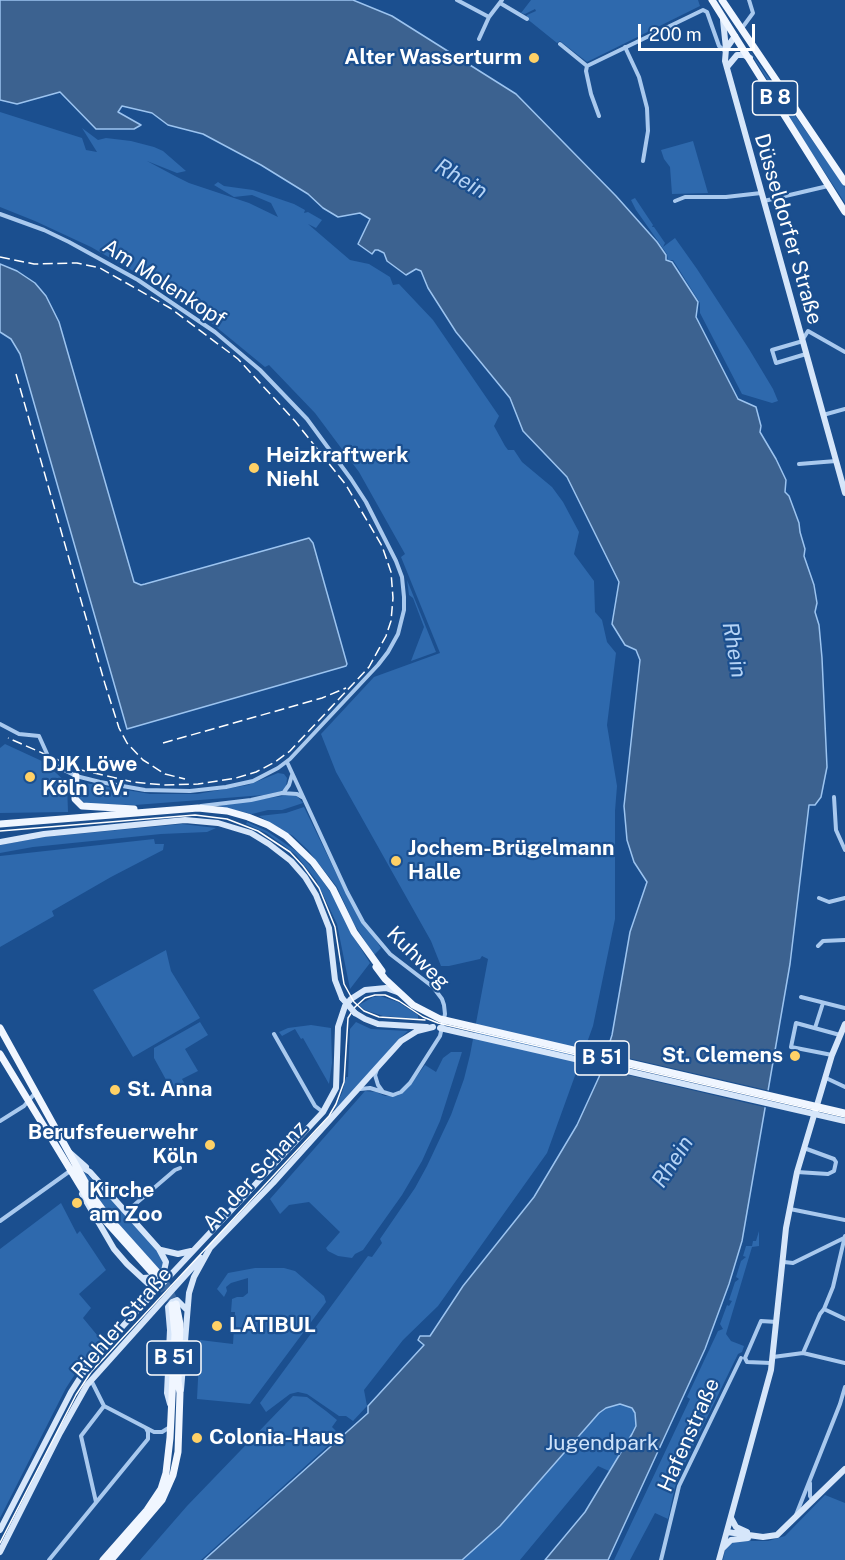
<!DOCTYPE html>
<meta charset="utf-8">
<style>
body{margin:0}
#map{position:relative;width:845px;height:1560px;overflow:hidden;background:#1b4f8f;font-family:"Public Sans",sans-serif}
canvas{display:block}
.scale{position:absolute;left:638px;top:24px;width:117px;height:27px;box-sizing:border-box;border:3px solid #fff;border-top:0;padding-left:8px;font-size:18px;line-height:21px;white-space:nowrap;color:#fff;-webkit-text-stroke:4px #1b4f8f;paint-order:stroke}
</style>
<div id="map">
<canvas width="845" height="1560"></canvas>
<div class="scale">200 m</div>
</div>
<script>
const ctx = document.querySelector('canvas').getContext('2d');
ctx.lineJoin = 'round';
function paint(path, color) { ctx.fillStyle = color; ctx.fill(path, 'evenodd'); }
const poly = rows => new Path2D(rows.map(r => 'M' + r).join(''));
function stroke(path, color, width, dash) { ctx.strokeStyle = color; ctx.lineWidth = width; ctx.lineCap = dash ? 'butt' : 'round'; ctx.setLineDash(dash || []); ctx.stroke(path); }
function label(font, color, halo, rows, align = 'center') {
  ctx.font = font + ' "Public Sans",sans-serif'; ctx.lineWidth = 4.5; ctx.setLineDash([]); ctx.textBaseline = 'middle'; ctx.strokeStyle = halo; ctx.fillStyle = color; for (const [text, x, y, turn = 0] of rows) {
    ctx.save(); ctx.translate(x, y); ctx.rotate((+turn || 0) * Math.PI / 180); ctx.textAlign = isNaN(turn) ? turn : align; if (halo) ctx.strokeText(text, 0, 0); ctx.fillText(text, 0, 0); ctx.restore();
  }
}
const green = poly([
 [531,0,698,0,700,6,587,62,560,41,557,43,526,18,527,15,536,11,535,9,525,14,521,13],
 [748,48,845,187,845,203,806,144],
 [0,112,82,138,86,150,97,152,82,128,98,140,106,138,131,141,154,147,163,151,186,171,177,173,147,161,175,176,189,183,249,203,278,217,271,203,252,195,234,197,214,185,218,182,224,186,253,190,294,204,305,210,304,213,308,212,322,220,316,228,308,224,350,260,369,264,390,277,393,285,399,284,433,320,499,416,494,426,505,446,508,450,514,450,522,462,552,487,563,502,579,532,574,554,594,581,595,612,602,620,607,642,616,653,607,725,617,786,615,811,615,919,593,1026,547,1153,438,1306,403,1340,364,1390,367,1406,353,1421,346,1416,339,1416,307,1394,298,1392,290,1394,266,1412,260,1403,368,1256,372,1257,382,1243,380,1239,415,1188,427,1166,451,1115,464,1079,470,1055,488,959,482,956,480,959,449,966,441,966,431,941,336,772,321,734,374,677,440,653,401,557,405,554,359,472,315,413,269,365,265,367,193,308,147,279,91,247,35,221,0,207],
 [693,141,708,193,672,194,670,167,664,159,661,150],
 [635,198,653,225,652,227,654,227,665,243,663,247,675,238,697,269,749,349,773,389,778,401,772,403,742,394,700,313,700,303,673,260,668,260,667,254,636,210,631,200],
 [407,580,436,652,411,661,424,627,413,598,409,595],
 [5,744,44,762,67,783,68,812,0,813,0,748],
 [278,773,284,774,287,778,286,788,282,791,264,795,135,805,86,804,78,797,80,787,85,783,150,794,197,794,248,785],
 [289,795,297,796,303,803,282,810,268,810,252,814,218,806],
 [304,807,350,902,381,948,374,955,354,924,337,887,308,850,293,836,259,816,286,813],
 [247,822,267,831,299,853,320,877,335,899,353,936,370,963,350,989,337,924,316,880,296,855,283,845,266,833,246,824],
 [182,824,216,828,207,832,161,834,33,847,0,853,0,845,44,837],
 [154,839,155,844,164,844,163,850,111,877,52,911,54,916,0,947,0,856],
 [166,950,171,971,200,1018,133,1057,93,990],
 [380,996,398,1002,418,1015,418,1019,383,1016,365,1010,359,1005,373,997],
 [200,1022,208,1035,185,1049,198,1071,182,1079,187,1088,175,1096,154,1058,154,1048],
 [356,1022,371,1029,408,1031,399,1039,337,1110,335,1108,342,1093,346,1077,348,1077,350,1029],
 [311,1025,331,1028,332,1063,329,1084,303,1038,301,1039,295,1029,282,1036,279,1032,288,1028],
 [451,1052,462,1052,440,1121,422,1161,402,1195,363,1250,355,1254,352,1258,338,1256,328,1251,326,1248,340,1232,309,1202,289,1205,280,1214,270,1199,365,1091,376,1092,385,1096,397,1096,408,1088,425,1065,436,1072,443,1058],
 [81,1169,104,1191,161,1254,164,1260,161,1272,98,1201],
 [61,1203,77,1234,80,1231,106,1270,79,1294,91,1308,83,1318,102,1341,85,1359,66,1388,0,1518,0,1249],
 [759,1231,759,1246,752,1247,726,1334,731,1341,744,1346,742,1352,738,1354,683,1467,675,1487,668,1519,655,1513,630,1560,614,1560,690,1399,687,1397,718,1331,723,1329,720,1324,727,1305,729,1306,732,1301,729,1300,735,1282,739,1279,736,1277,741,1261,746,1257,743,1256,746,1246,752,1246,753,1241,756,1241],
 [255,1268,284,1268,295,1271,324,1296,326,1302,250,1404,197,1399,200,1340,233,1344,235,1312,231,1312,232,1299,237,1297,243,1297,248,1293,248,1278,231,1283,226,1287,227,1291,224,1297,217,1289,228,1273],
 [293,1396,307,1397,326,1411,337,1420,332,1427,340,1435,201,1560,140,1560,187,1506],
 [620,1404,633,1408,636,1418,636,1426,611,1472,598,1466,520,1560,462,1560,500,1526,599,1413,606,1408],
 [825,1495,845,1503,845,1560,723,1560,725,1550,730,1543,735,1541,768,1541,785,1536]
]);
const water = poly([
 [0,0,353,0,392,16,516,94,616,196,657,242,666,255,666,260,672,262,698,302,696,317,738,399,756,407,761,426,760,432,776,459,786,480,785,492,789,496,799,523,800,532,805,549,804,556,814,585,817,603,815,612,819,625,822,658,827,767,821,797,815,805,809,805,790,964,742,1241,729,1284,705,1349,608,1560,545,1560,585,1512,632,1434,636,1426,635,1413,632,1408,620,1404,606,1408,599,1413,500,1526,462,1560,204,1560,368,1413,368,1406,424,1345,418,1340,420,1336,430,1336,463,1286,534,1197,577,1125,599,1077,612,1035,630,932,647,882,634,862,627,840,624,806,640,660,636,650,625,645,612,624,619,582,567,477,523,431,510,398,456,332,428,288,421,271,416,269,406,275,387,261,384,253,378,250,375,250,372,254,358,244,370,219,360,213,338,217,323,208,308,194,261,165,203,134,168,125,152,113,122,106,118,112,141,125,134,129,96,129,60,92,17,104,0,100,0,0],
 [0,264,17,271,35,283,46,296,59,322,134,582,141,585,145,584,309,538,313,543,347,664,346,666,127,729,20,354,11,339,0,332,0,264]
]);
const pier = poly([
 [602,1052,771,1091,768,1108,598,1068]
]);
const primaryTunnel = poly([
 [159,1274,167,1285,176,1304],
 [155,1276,172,1305]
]);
const street = poly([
 [457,0,489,17],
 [500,3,527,19],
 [742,28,753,13,749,0],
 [479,39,489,17,502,0],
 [560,44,587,66,703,10,707,12,719,46,725,51],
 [625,47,639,77,647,108,648,131,643,161],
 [587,66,586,71,591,94,599,116],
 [675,201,685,197,726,197,761,193],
 [764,201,828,186],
 [0,214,44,230,69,242,138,280,215,332,260,370,307,419,351,479,366,502,396,561,402,577,404,597,404,610,398,634,388,652,378,665,290,759,278,768,253,781,226,787,190,791,145,790,100,782,76,776,58,767,48,756,39,736,19,734,0,724],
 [803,339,808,331,845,352],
 [803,341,772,350,776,363,806,354],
 [823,415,845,409],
 [799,464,836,461],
 [287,762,347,892,363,922,390,954,433,987,442,999,444,1005,445,1014,440,1036,410,1083,401,1092,393,1095,370,1088,360,1089],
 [284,792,289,785,292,775],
 [834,797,836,830,845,850],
 [201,806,251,800,282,793,297,794,302,797],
 [819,898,829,902,845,898],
 [818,946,823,941,845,940],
 [801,997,845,1008],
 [815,1028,823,1003],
 [274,1034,315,1106,323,1112],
 [832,1055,791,1047,796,1023,840,1035],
 [377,1069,375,1075,378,1085,383,1092],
 [826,1078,845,1087],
 [0,1121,24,1106,36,1092],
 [797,1172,828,1174,834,1171,836,1162,834,1159,804,1148],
 [790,1209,845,1220],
 [126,1212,175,1170,180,1168],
 [0,1221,70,1171],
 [784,1262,793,1263,844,1238],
 [824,1309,845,1319],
 [803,1353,820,1314,824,1309,833,1287,845,1236],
 [773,1357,803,1353,845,1363],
 [771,1363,747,1362,745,1358,761,1321,777,1322],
 [91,1380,104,1406,108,1408,154,1432,162,1432,170,1427],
 [810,1483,810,1496,813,1501],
 [96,1502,81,1436,104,1406],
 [796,1515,840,1404,845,1387],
 [49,1560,148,1439,148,1432,146,1428],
 [661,1560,679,1486,741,1358]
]);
const secondary = poly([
 [723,20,726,49],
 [735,36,726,49,725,61,845,493],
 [727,67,737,55,744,55,750,58],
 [0,842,44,834,185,820,218,823,251,833,269,844,291,861,305,877,316,895,329,928,335,980,342,998],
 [355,1013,365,1019,378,1024,427,1027],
 [69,1152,86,1167],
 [70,1171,80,1166,90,1172,159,1249,166,1262,164,1271,158,1277,143,1278],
 [82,1194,114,1249,127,1264,155,1290],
 [161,1250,178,1254,191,1251],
 [181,1390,189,1293,194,1277,210,1248,273,1183,401,1041,417,1031,433,1027],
 [170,1404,167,1393,170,1330,168,1307,172,1302,177,1300,187,1310],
 [731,1518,736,1527,747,1532],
 [0,1530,71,1392,92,1359,323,1112,336,1088,338,1027,345,1006,351,999,365,990,386,988,400,993],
 [727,1532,763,1537,777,1535,845,1469],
 [723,1548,731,1540,748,1538],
 [0,1552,60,1433,87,1385,201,1258],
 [719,1560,771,1370,786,1228,797,1172,832,1055,845,1024]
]);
const primary = poly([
 [712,0,845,212],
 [722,0,845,182],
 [76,776,75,799,82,806,134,809],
 [0,824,198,808,227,811,248,817,268,825,286,836,313,862,333,889,354,932,382,971],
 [0,1028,94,1198,108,1217,159,1274],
 [0,1054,93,1207,155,1276],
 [103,1560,147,1510,161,1489,166,1473,170,1438,175,1334,172,1305],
 [111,1560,162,1500,173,1475,178,1452,180,1393,178,1381,180,1324,176,1304]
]);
const tram = poly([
 [0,831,195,815,227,819,258,831,290,852,303,866,319,888,335,927,344,984,354,1002,364,1011,379,1017,425,1020],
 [0,1543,76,1395,91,1372,329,1116,336,1104,344,1082,348,1018,355,1007,365,998,375,995,385,995,399,1001,423,1017,438,1023,845,1117]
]);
const rail = poly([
 [0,257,34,264,77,263,100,268,170,308,238,359,295,421,346,485,382,546,391,572,393,598,391,621,386,636,369,667,290,751,275,762,256,772,236,778,198,784,164,785,133,782,81,770,8,738],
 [16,374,105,684,119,728,127,743,143,760,165,774,185,779],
 [163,743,322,698,346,688]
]);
const secondaryBridge = poly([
 [342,998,355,1013],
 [440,1028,845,1121]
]);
const primaryBridge = poly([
 [376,967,385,979,413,1005,440,1019,845,1113]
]);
const markers = [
 [534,58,6,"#ffd166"],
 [254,468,6,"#ffd166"],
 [30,777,6,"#ffd166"],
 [396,861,6,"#ffd166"],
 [795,1056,6,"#ffd166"],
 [115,1090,6,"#ffd166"],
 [210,1145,6,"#ffd166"],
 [77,1203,6,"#ffd166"],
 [217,1326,6,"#ffd166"],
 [197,1438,6,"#ffd166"]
];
const shields = [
 [775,98,45],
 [602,1058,54],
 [174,1358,54]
];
const shieldNames = [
 ["B 8",775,98],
 ["B 51",602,1058],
 ["B 51",174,1358]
];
const poiNames = [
 ["Alter Wasserturm",522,58,"right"],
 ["Heizkraftwerk",266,456],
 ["Niehl",266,480],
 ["DJK Löwe",42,765],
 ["Köln e.V.",42,789],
 ["Jochem-Brügelmann",408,849],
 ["Halle",408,873],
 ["St. Clemens",783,1056,"right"],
 ["St. Anna",127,1090],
 ["Berufsfeuerwehr",198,1133,"right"],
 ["Köln",198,1157,"right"],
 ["Kirche",89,1191],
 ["am Zoo",89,1215],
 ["LATIBUL",229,1326],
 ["Colonia-Haus",209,1438]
];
const streetNames = [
 ["Düsseldorfer Straße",788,229,74],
 ["Am Molenkopf",164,283,33],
 ["Kuhweg",418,958,45],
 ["An der Schanz",255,1176,-47],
 ["Riehler Straße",122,1323,-49],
 ["Hafenstraße",689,1435,-66]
];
const parkNames = [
 ["Jugendpark",602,1444]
];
const waterNames = [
 ["Rhein",461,179,31],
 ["Rhein",734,650,80],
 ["Rhein",673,1162,-57]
];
paint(green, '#2e69ad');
paint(water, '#3c6290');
stroke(water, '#9cc4f0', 1.5);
paint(pier, '#1b4f8f');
stroke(primaryTunnel, '#3d69a0', 7, [7, 3.5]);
stroke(street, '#a9c9ee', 4);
stroke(secondary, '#d6e6fa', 6);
stroke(primary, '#f0f6ff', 7);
stroke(tram, '#fff', 1.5);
stroke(rail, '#fff', 1.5, [10, 4.5]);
stroke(secondaryBridge, '#d6e6fa', 6);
stroke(primaryBridge, '#f0f6ff', 7);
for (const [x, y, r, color] of markers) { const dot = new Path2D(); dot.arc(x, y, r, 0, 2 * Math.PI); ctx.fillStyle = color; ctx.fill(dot); stroke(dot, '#1b4f8f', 2); }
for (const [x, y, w] of shields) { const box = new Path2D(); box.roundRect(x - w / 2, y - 17, w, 34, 4.5); ctx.fillStyle = '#1b4f8f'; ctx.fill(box); stroke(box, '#fff', 1.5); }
label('bold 20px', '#fff', null, shieldNames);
label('bold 21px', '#fff', '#1b4f8f', poiNames, 'left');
label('21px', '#fff', '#1b4f8f', streetNames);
label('21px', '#cfe3fa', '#1b4f8f', parkNames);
label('italic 22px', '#b5d3f5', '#1b4f8f', waterNames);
</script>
